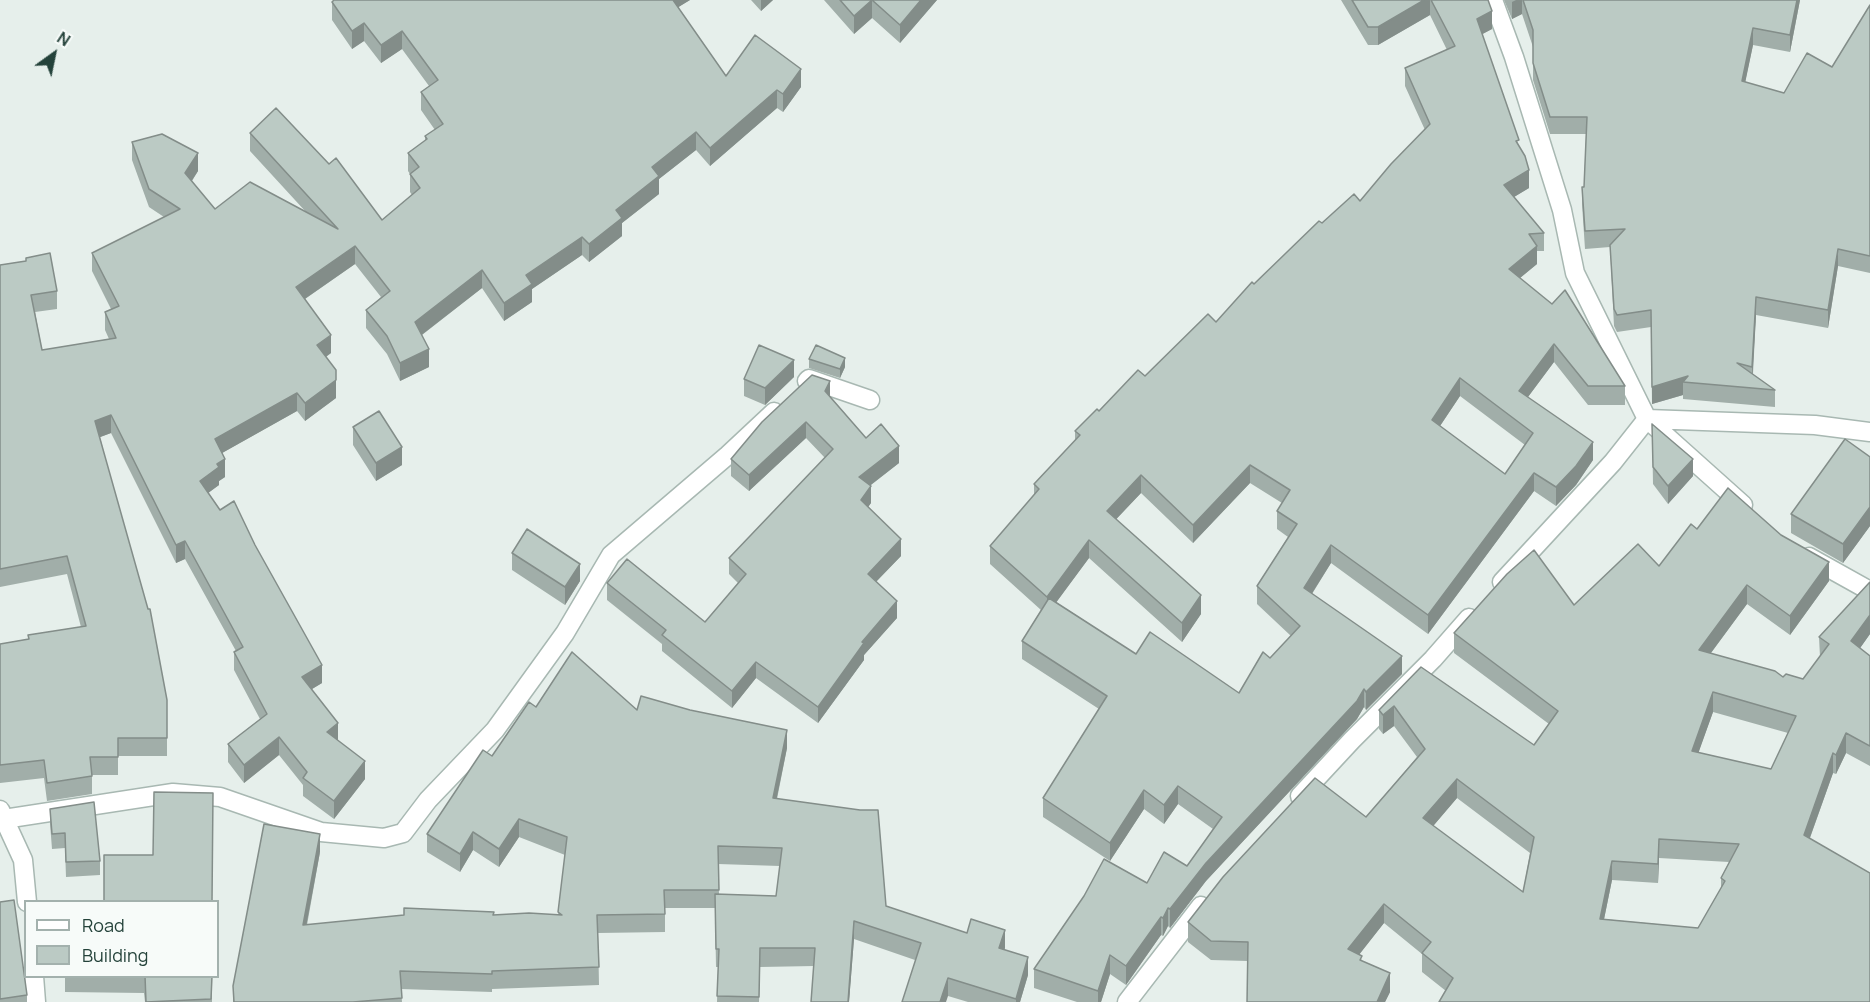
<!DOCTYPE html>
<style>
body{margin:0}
#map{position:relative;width:1870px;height:1002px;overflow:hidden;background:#e6efeb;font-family:Manrope,sans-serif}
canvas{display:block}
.legend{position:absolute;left:24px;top:900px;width:195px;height:78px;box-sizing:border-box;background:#f7fbf9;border:2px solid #a3b1ad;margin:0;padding:8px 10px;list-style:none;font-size:18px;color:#24423a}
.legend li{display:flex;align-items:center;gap:12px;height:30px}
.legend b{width:30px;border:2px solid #a3b1ad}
.north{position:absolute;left:24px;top:24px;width:60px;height:60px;-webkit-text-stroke:4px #f7fbf9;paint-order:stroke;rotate:33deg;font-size:16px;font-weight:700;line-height:24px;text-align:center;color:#24423a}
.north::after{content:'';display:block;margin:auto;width:21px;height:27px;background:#24423a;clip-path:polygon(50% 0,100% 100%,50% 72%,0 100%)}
</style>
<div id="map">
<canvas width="1870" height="1002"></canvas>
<ul class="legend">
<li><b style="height:8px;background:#fff"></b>Road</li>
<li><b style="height:16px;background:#bbcac4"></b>Building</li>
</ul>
<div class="north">N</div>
</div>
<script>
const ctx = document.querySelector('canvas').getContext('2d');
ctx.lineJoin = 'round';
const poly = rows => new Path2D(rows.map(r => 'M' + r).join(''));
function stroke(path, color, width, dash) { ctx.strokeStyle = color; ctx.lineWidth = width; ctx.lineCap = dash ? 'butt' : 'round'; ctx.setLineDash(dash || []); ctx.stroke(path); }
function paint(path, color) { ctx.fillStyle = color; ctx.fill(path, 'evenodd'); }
const minor = poly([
 [1493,0,1514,57,1562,210,1575,273,1647,419,1743,505],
 [807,381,809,379,870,400],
 [1809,557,1870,591],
 [1502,582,1613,462,1647,419,1815,425,1870,432],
 [1300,796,1352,740,1433,659,1469,618],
 [0,810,23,860,27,902],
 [4,819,173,793,220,797,321,832,384,838,403,833,428,800,495,730,565,633,611,555,728,455,774,412],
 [34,976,36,1002],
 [1127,1002,1201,906]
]);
const wall = poly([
 [334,0,690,0,678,7,726,76,801,87,783,112,777,108,710,166,696,150,659,179,659,194,622,223,622,236,589,262,582,255,532,289,532,302,504,321,482,288,422,335,429,367,400,381,387,354,366,328,366,310,381,297,355,264,305,299,331,353,326,357,336,398,305,421,297,411,222,453,225,477,219,481,219,485,208,493,322,683,312,689,338,740,365,779,334,819,303,796,303,785,279,755,244,783,228,762,228,744,260,719,234,670,234,652,236,651,185,559,176,563,111,433,100,437,167,700,167,756,118,756,118,775,92,775,92,794,47,801,44,778,0,783,0,644,28,639,28,635,81,627,67,574,0,587,0,265,26,261,26,258,57,291,57,309,35,312,42,350,109,339,105,330,105,312,111,309,92,271,92,253,164,217,149,207,132,160,132,142,198,171,192,181,215,209,306,212,250,151,250,133,382,220,412,195,410,192,410,174,408,171,408,153,425,141,425,136,435,130,421,110,421,92,429,86,402,49,381,63,364,41,352,49,332,20,332,2],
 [751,0,773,0,761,11],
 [824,0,937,0,900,43,872,18,854,34],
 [1341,0,1488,0,1492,29,1482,34,1519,147,1529,188,1514,197,1544,233,1544,251,1537,251,1537,264,1520,278,1625,386,1625,405,1588,405,1554,362,1528,397,1593,460,1576,485,1556,506,1534,491,1428,634,1331,563,1312,594,1402,674,1366,710,1364,707,1357,719,1206,881,1170,928,1168,926,1163,936,1161,935,1126,985,1110,974,1101,1002,1077,1002,1034,988,1034,969,1147,883,1187,866,1213,829,1178,804,1164,824,1144,809,1110,861,1043,817,1043,798,1099,709,1022,659,1022,641,1041,610,990,564,990,546,1034,495,1034,484,1075,440,1075,431,1099,411,1216,322,1254,284,1322,223,1360,201,1425,130,1405,86,1405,68,1447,50,1430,15,1378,45,1368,45],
 [1460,396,1525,445,1505,474,1440,426],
 [1250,483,1282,503,1277,511,1277,529,1288,537,1257,586,1257,604,1291,636,1239,693,1136,654,1056,602,1089,558,1182,642,1201,614,1116,519,1141,493,1193,543],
 [1504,0,1800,0,1790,52,1753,45,1745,82,1784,93,1832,67,1870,5,1870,273,1838,266,1828,328,1756,315,1753,374,1775,390,1775,407,1683,399,1683,395,1652,404,1651,327,1617,332,1614,326,1610,247,1585,249,1582,204,1582,187,1584,187,1586,134,1550,134,1533,80,1533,47,1522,14,1512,19],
 [809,359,845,367,840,378,809,368],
 [794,377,765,405,744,396,744,379],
 [830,396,866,438,899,463,871,485,871,503,868,507,901,556,876,582,897,618,864,655,864,660,818,723,756,678,732,708,662,651,662,644,607,600,607,583,705,622,738,583,729,574,729,558,825,458,806,438,749,491,731,476,731,459],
 [1652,424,1693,476,1668,504,1653,484],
 [353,427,402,465,376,481,353,445],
 [1870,457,1870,526,1843,563,1791,533,1791,514],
 [1697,529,1829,581,1790,635,1747,604,1711,653,1783,677,1803,679,1820,657,1819,637,1870,582,1870,634,1860,648,1870,656,1870,766,1846,753,1836,774,1833,773,1810,838,1870,1002,1446,991,1422,972,1422,954,1384,923,1359,954,1362,961,1390,992,1385,1002,1247,1002,1248,961,1211,960,1188,942,1188,922,1366,817,1417,757,1394,726,1383,734,1379,729,1379,710,1421,667,1534,745,1549,724,1454,653,1454,633,1574,605,1659,566],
 [1713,712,1788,733,1771,769,1698,753],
 [1457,798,1530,853,1523,892,1433,826],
 [1659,858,1729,862,1721,878,1721,888,1698,928,1604,919,1612,880,1658,883],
 [512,553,580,581,565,605,512,570],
 [536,707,637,710,787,748,777,799,886,906,1005,948,1004,949,1028,975,1020,1002,968,1002,948,996,915,960,854,939,849,1002,811,1002,814,966,760,967,759,1002,717,1002,718,967,716,967,715,908,665,908,665,932,598,933,599,985,492,989,492,992,401,989,402,1002,233,1002,233,986,320,852,307,925,493,915,558,915,565,855,519,837,499,867,473,850,460,872,427,852,427,834,492,756],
 [718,864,780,866,776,896,719,894],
 [50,809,100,861,100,875,66,877,65,848,52,849,50,823],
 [0,902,27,995,27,1002,0,1002],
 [65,976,212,976,212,1002,145,1002,144,993,65,992]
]);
const shadedWall = poly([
 [669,0,690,0,669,13],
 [761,0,773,0,761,11],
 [872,0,872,18,854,34,854,16],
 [921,0,937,0,900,43,900,25],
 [1424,0,1430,0,1430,15,1378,45,1378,27],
 [1516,0,1522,0,1522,14,1512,19,1512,2],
 [1797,0,1800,0,1790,52,1790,35],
 [1492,11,1492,29,1477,37,1477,19],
 [364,23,364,41,352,49,352,31],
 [1753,28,1753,45,1742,98,1742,81],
 [402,31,402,49,381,63,381,45],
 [801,69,801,87,783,112,783,94],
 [777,90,777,108,710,166,710,148],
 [696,132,696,150,659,179,659,194,622,223,622,236,589,262,589,244,616,210,652,167],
 [198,153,198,171,185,191,185,173],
 [1529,170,1529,188,1504,203,1504,185],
 [582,237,582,255,532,289,532,302,504,321,504,303,526,275],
 [355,246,355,264,296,305,296,287],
 [1537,246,1537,264,1509,287,1509,269],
 [1838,249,1838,266,1828,328,1828,310],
 [482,270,482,288,415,340,415,322],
 [1756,297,1756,315,1752,384,1752,367],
 [331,335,331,353,317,363,317,345],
 [1554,344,1554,362,1519,409,1519,391],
 [429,349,429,367,400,381,400,363],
 [845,358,845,367,840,378,840,369],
 [794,360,794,377,765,405,765,388],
 [1688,376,1683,382,1683,395,1652,404,1652,387],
 [1460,378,1460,396,1432,438,1432,420],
 [336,380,336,398,305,421,305,403],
 [830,381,830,398,825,391],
 [297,393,297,411,215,457,215,439],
 [111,415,111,433,95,439,95,421],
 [806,422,806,438,749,491,749,475],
 [1593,442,1593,460,1576,485,1556,506,1556,487],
 [899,446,899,463,859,494,859,477],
 [402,447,402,465,376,481,376,463],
 [225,459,225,477,219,481,219,485,200,499,200,481,217,464],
 [1693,459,1693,476,1668,504,1668,486],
 [1250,465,1250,483,1193,543,1193,525],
 [1534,473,1534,491,1428,634,1428,615],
 [1141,475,1141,493,1107,529,1107,511],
 [871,486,871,503,861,517,861,500],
 [1870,507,1870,526,1843,563,1843,544],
 [901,539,901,556,868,590,868,574],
 [1089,540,1089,558,1047,615,1047,597],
 [185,541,185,559,176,563,176,545],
 [1331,545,1331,563,1304,606,1304,588],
 [1829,562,1829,581,1790,635,1790,616],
 [580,564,580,581,565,605,565,587],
 [1747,585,1747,604,1699,669,1699,650],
 [1201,595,1201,614,1182,642,1182,623],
 [897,601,897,618,864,655,864,660,818,723,818,707,862,642],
 [1870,615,1870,634,1851,661,1851,641],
 [1402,656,1402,674,1366,710,1366,692],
 [756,662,756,678,732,708,732,691],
 [322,665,322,683,302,695,302,677],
 [1364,689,1364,707,1357,719,1206,881,1170,928,1170,909,1206,863],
 [1713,692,1713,712,1692,771,1692,751],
 [1394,706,1394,726,1383,734,1383,715],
 [338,723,338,741,327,732],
 [787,730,787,748,773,816,773,798],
 [1846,733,1846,753,1836,774,1836,755],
 [279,737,279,755,244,783,244,765],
 [1833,753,1833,773,1804,854,1804,835],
 [365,761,365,779,334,819,334,801],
 [1457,779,1457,798,1423,838,1423,818],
 [1178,786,1178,804,1164,824,1164,805],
 [1144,790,1144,809,1110,861,1110,843],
 [519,819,519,837,499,867,499,849],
 [473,832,473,850,460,872,460,854],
 [320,834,320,852,303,943,303,925],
 [1659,839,1659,858,1658,883,1658,864],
 [1612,861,1612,880,1600,939,1600,919],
 [1384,904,1384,923,1348,969,1348,949],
 [1168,908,1168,926,1163,936,1163,918],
 [1161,917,1161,935,1126,985,1126,966],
 [854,921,854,939,849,1002,848,1002],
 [1005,930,1005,948,999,966,999,948],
 [1110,955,1110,974,1101,1002,1098,1002,1098,991],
 [1028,957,1028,975,1020,1002,1016,1002,1016,999],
 [1390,973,1390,992,1385,1002,1377,1002],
 [948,978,948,996,946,1002,940,1002]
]);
const building = poly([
 [334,0,673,0,726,76,755,35,801,69,783,94,777,90,710,148,696,132,652,167,659,176,616,210,622,218,589,244,582,237,526,275,532,284,504,303,482,270,415,322,429,349,400,363,387,336,366,310,390,291,355,246,296,287,331,335,317,345,336,370,336,380,305,403,297,393,215,439,225,459,217,464,219,467,200,481,220,510,234,501,255,545,322,665,302,677,338,723,327,732,365,761,334,801,303,778,307,772,279,737,244,765,228,744,267,714,234,652,243,647,185,541,176,545,111,415,95,421,148,609,150,609,167,700,167,738,118,738,118,757,90,757,92,776,47,783,44,760,0,765,0,644,29,639,28,635,86,626,67,556,0,569,0,265,26,261,26,258,50,253,57,291,31,295,42,350,116,338,105,312,119,306,92,253,180,209,149,189,132,142,162,134,198,153,185,173,215,209,250,182,338,229,250,133,276,108,329,164,336,158,382,220,420,188,410,174,419,167,408,153,427,139,425,136,443,124,421,92,438,80,402,31,381,45,364,23,352,31,332,2,334,0],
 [840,0,921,0,900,25,872,0,854,16,840,0],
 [1352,0,1424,0,1378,27,1368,27,1352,0],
 [1431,0,1488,0,1492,11,1477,19,1519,140,1516,141,1525,156,1529,170,1504,185,1544,233,1529,234,1537,246,1509,269,1552,304,1565,290,1625,386,1588,386,1554,344,1519,391,1593,442,1576,466,1556,487,1534,473,1428,615,1331,545,1304,588,1402,656,1366,692,1364,689,1357,701,1206,863,1170,909,1168,908,1163,918,1161,917,1126,966,1110,955,1098,991,1034,969,1084,896,1104,859,1147,883,1164,852,1187,866,1222,817,1178,786,1164,805,1144,790,1110,843,1043,798,1107,696,1022,641,1049,598,1136,654,1150,632,1239,693,1263,652,1270,658,1300,626,1257,586,1297,524,1277,511,1290,490,1250,465,1193,525,1141,475,1107,511,1201,595,1182,623,1089,540,1047,597,990,546,1039,489,1034,484,1080,435,1075,431,1097,409,1099,411,1138,370,1145,376,1208,314,1216,322,1252,282,1254,284,1319,221,1322,223,1354,194,1360,201,1391,164,1430,124,1405,68,1455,46,1431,0],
 [1460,378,1533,433,1505,474,1432,420,1460,378],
 [1523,0,1797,0,1790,35,1753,28,1742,81,1784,93,1807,53,1832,67,1870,5,1870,256,1838,249,1828,310,1756,297,1752,367,1737,363,1775,390,1683,382,1688,376,1652,387,1651,310,1617,315,1614,309,1610,245,1625,229,1585,231,1582,187,1584,187,1587,117,1550,117,1533,63,1533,30,1523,0],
 [759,345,794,360,765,388,744,379,759,345],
 [816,345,845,358,840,369,809,359,816,345],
 [812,375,830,381,825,391,866,438,881,424,899,446,859,477,871,486,861,500,901,539,868,574,897,601,862,642,864,643,818,707,756,662,732,691,662,635,666,630,607,583,627,559,705,622,746,574,729,558,833,449,806,422,749,475,731,459,762,422,812,375],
 [379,411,402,447,376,463,353,427,379,411],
 [1652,424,1693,459,1668,486,1653,467,1652,424],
 [1845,439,1870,457,1870,507,1843,544,1791,514,1845,439],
 [1728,488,1781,535,1829,562,1790,616,1747,585,1699,650,1775,671,1783,677,1786,674,1803,679,1829,644,1819,637,1869,583,1870,582,1870,615,1851,641,1870,656,1870,746,1846,733,1836,755,1833,753,1804,835,1870,873,1870,1002,1439,1002,1453,978,1422,953,1431,942,1384,904,1348,949,1362,956,1360,960,1390,973,1377,1002,1247,1002,1248,942,1211,941,1188,922,1223,877,1315,778,1366,817,1425,749,1394,706,1383,715,1379,710,1421,667,1534,745,1558,711,1454,633,1507,574,1534,550,1574,605,1638,544,1659,566,1691,524,1697,529,1728,488],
 [1713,692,1796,716,1771,769,1692,751,1713,692],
 [1457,779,1534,837,1523,892,1423,818,1457,779],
 [1659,839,1739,844,1721,878,1725,881,1698,928,1600,919,1612,861,1658,864,1659,839],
 [527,529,580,564,565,587,512,553,527,529],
 [572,652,637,710,641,696,690,710,787,730,773,798,860,810,878,810,886,906,967,933,971,919,1005,930,999,948,1028,957,1016,999,948,978,940,1002,902,1002,921,943,854,921,848,1002,811,1002,815,948,760,948,759,997,717,996,719,949,716,949,715,894,776,896,782,848,718,846,719,890,664,890,665,914,597,915,599,967,492,971,492,974,400,971,402,998,353,1002,234,1002,233,986,264,824,320,834,303,925,404,915,404,908,494,912,493,915,529,913,562,915,558,912,567,837,519,819,499,849,473,832,460,854,427,834,483,750,492,756,529,702,536,707,572,652],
 [154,792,213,793,212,902,104,902,104,855,153,855,154,792],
 [94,802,100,861,66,862,65,833,52,834,50,809,94,802],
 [14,900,27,995,0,999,0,902,14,900],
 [145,976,212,976,211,999,146,1002,145,976]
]);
stroke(minor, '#a8b8b2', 21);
stroke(minor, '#fff', 18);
paint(wall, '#a1aea9');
paint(shadedWall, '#838d89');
paint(building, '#bbcac4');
stroke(building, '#838d89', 1.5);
</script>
